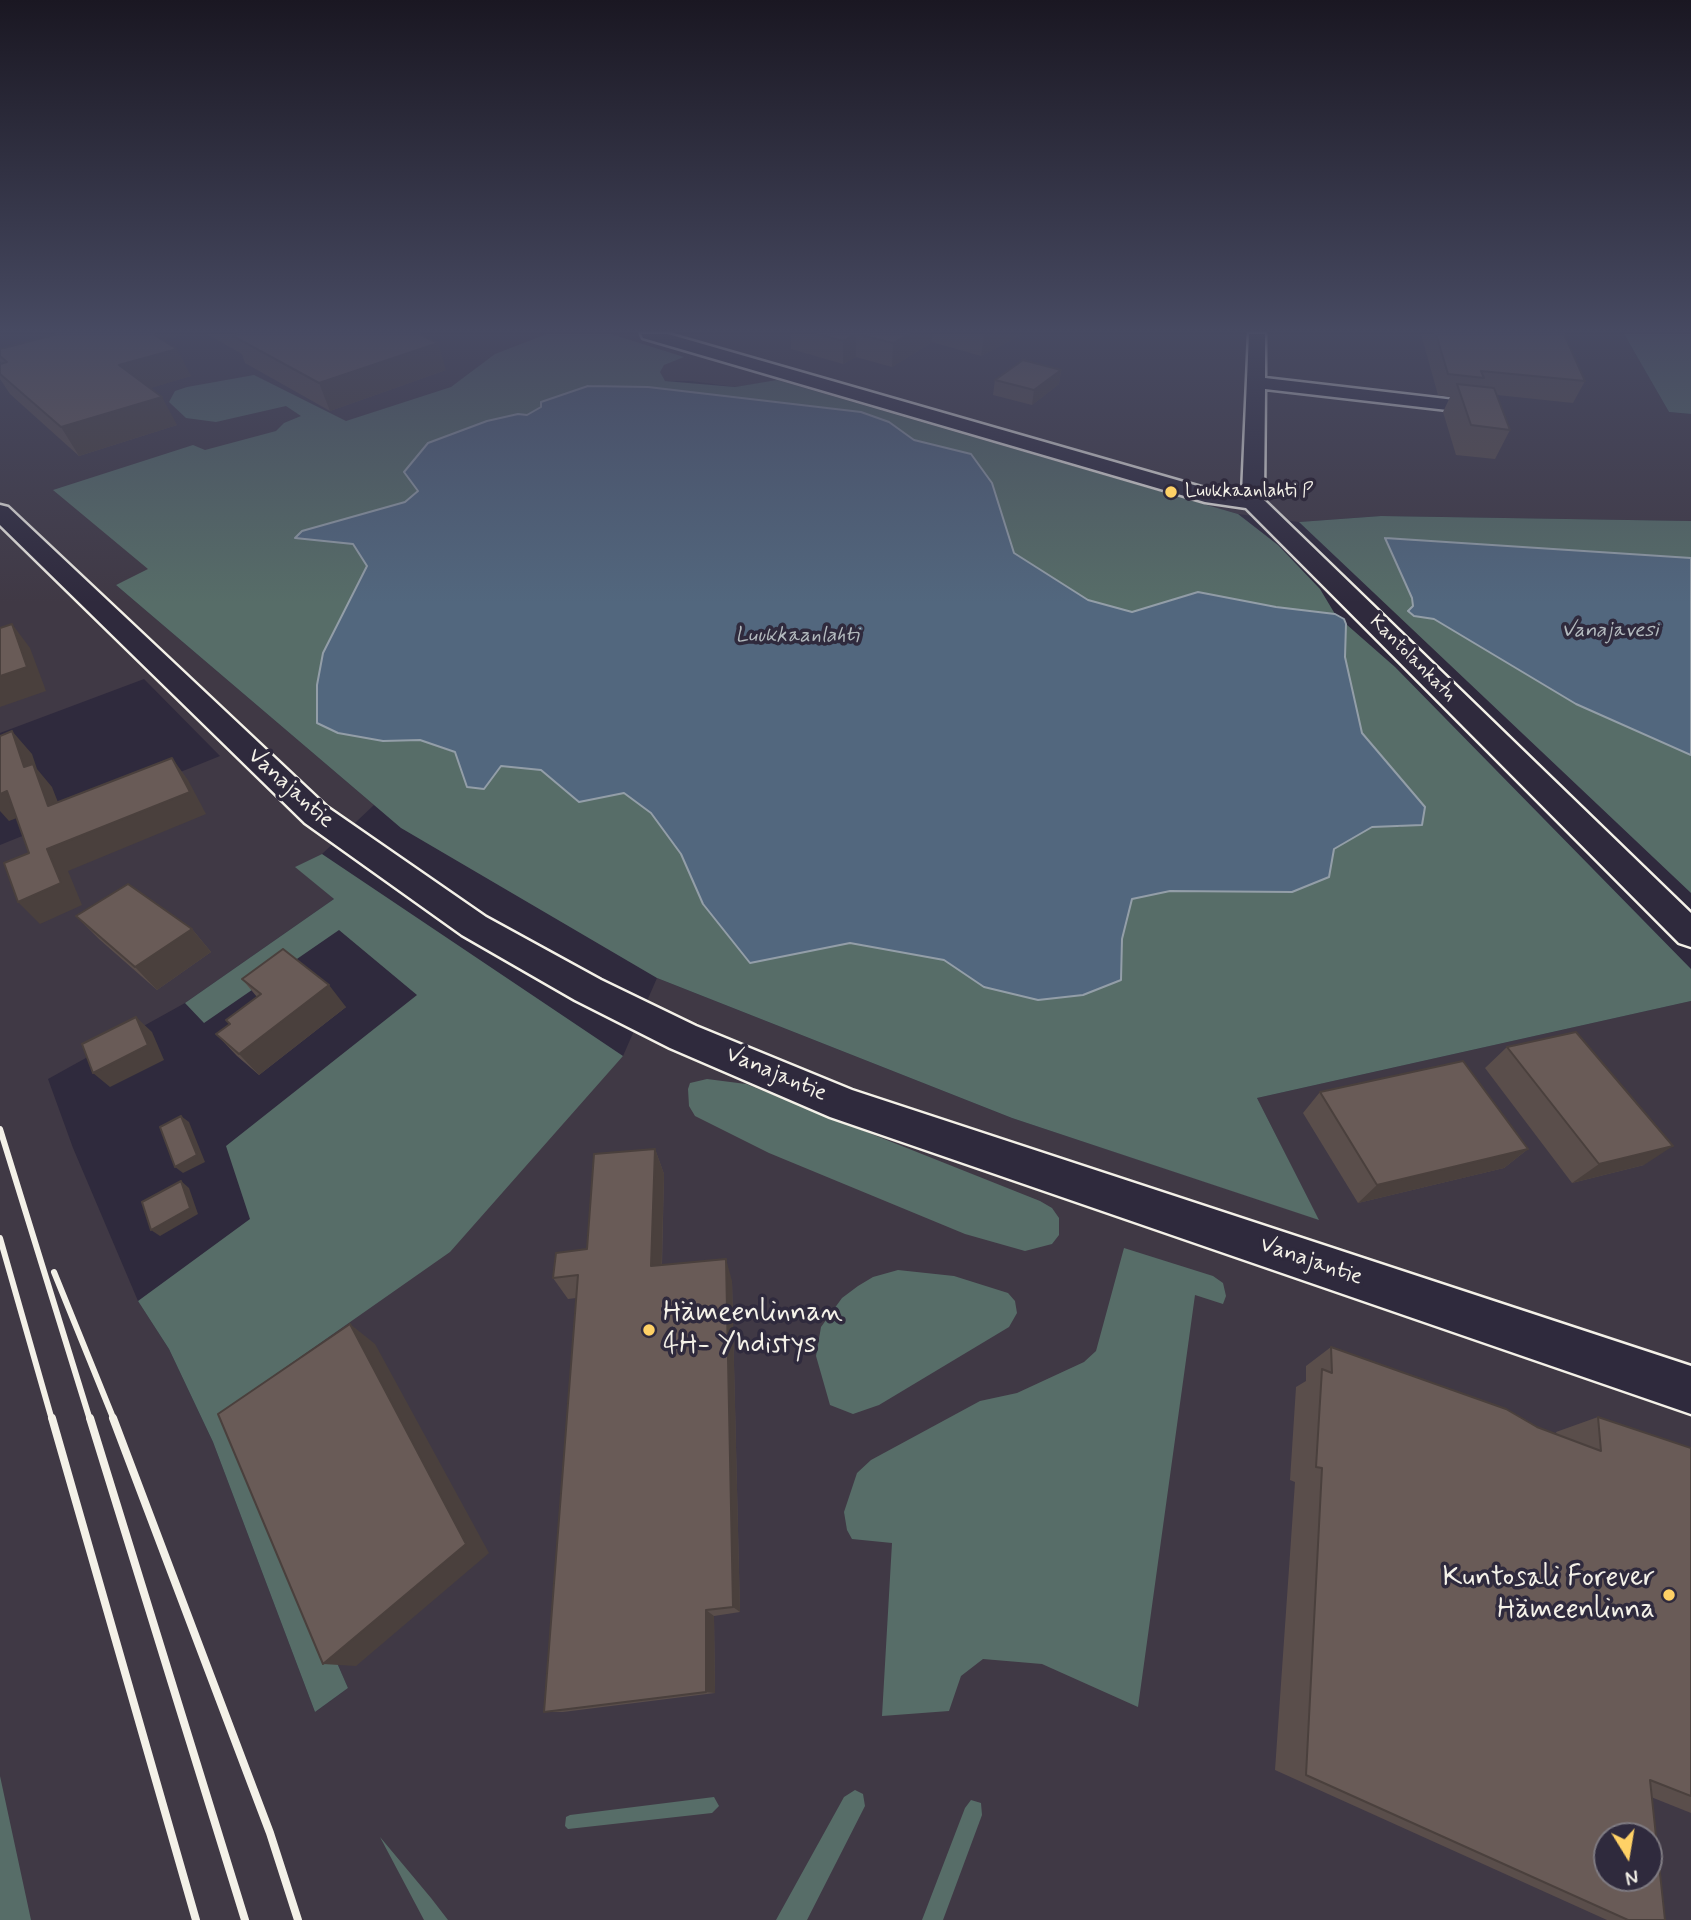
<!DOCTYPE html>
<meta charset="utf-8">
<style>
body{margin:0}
#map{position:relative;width:1691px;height:1920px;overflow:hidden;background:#2f2a3d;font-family:Mynerve,sans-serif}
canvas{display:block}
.north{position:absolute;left:1593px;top:1822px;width:70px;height:70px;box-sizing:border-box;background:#2f2a3d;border:2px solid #7e7a81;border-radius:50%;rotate:169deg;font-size:19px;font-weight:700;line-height:28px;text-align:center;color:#f4f1e8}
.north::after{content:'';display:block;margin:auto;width:24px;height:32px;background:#ffd166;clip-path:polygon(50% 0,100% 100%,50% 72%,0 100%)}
</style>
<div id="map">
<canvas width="1691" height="1920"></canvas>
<div class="north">N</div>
</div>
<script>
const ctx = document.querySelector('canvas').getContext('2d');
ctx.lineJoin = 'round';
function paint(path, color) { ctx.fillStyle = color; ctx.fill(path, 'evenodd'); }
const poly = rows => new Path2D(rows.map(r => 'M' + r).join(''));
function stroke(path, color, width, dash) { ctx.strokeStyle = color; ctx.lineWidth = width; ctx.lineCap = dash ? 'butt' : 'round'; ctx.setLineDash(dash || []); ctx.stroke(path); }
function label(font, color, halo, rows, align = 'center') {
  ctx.font = font + ' Mynerve,sans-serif'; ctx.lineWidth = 7; ctx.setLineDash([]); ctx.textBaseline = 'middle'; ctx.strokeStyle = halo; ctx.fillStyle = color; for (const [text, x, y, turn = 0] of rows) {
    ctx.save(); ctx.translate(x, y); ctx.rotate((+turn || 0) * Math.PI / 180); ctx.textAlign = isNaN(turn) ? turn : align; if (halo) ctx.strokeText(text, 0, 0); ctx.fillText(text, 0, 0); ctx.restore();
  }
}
const built = poly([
 [0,334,1624,334,1669,412,1691,414,1691,521,1381,516,1299,522,1238,514,777,381,735,387,691,381,586,381,116,585,374,805,322,854,296,867,334,899,185,1003,48,1079,73,1148,138,1301,169,1349,213,1442,315,1712,348,1688,226,1410,623,1056,657,978,1012,1118,1318,1219,1257,1098,1691,1001,1691,1920,0,1920,0,845,220,756,144,679,0,733],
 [1607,1836,1649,1836,1649,1878,1607,1878]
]);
const green = poly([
 [547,334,611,334,684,357,664,365,660,372,665,381,735,387,777,380,1238,514,1278,545,1320,589,1335,614,1276,607,1198,592,1132,612,1088,600,1013,553,992,483,971,454,914,440,889,422,861,412,648,387,588,386,541,402,541,407,527,415,518,414,405,502,302,531,296,538,353,544,367,566,358,588,317,723,338,733,383,741,420,740,456,753,484,789,501,766,541,770,579,802,624,793,651,813,681,854,703,904,750,963,850,943,944,960,984,987,1038,1000,1083,995,1121,980,1122,939,1131,899,1334,849,1372,827,1400,827,1425,807,1362,733,1345,657,1346,624,1395,667,1691,969,1691,1001,1257,1098,1319,1220,1012,1118,657,978,401,828,116,585,148,569,53,490,193,445,205,450,276,431,284,423,301,416,286,406,216,422,186,418,169,402,175,391,187,387,254,375,346,421,451,387,495,354],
 [1624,334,1691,334,1691,414,1669,412],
 [1381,516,1691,521,1691,558,1385,539,1412,598,1414,616,1434,619,1576,704,1691,755,1691,893,1299,522],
 [322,854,623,1056,450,1252,226,1409,348,1688,315,1712,213,1442,169,1349,138,1301,250,1219,226,1146,417,995,339,930,204,1023,185,1003,334,899,295,867],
 [707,1079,746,1084,1040,1201,1052,1208,1059,1218,1059,1235,1052,1244,1025,1251,965,1234,769,1153,695,1116,689,1106,688,1089,690,1083],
 [1124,1248,1213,1276,1223,1283,1226,1296,1223,1304,1195,1295,1138,1707,1042,1664,983,1659,961,1676,949,1711,882,1716,892,1543,852,1539,847,1530,844,1512,857,1473,871,1460,980,1401,1017,1393,1084,1362,1096,1351],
 [898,1270,954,1276,1008,1293,1015,1301,1017,1313,1009,1327,879,1405,853,1414,830,1405,816,1356,821,1327,842,1298,858,1286,873,1277],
 [0,1776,31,1920,0,1920],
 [855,1790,863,1794,865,1806,807,1920,776,1920,844,1797],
 [714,1797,719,1806,712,1813,568,1829,565,1826,566,1817,570,1815],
 [971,1800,981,1803,982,1815,943,1920,922,1920,965,1808],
 [380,1837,431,1898,448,1920,424,1920]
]);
const water = poly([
 [588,386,648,387,861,412,889,422,914,440,971,454,992,483,1014,553,1088,600,1132,612,1198,592,1276,607,1335,614,1344,619,1346,624,1345,657,1362,733,1425,807,1422,825,1372,827,1334,849,1329,877,1292,892,1170,891,1132,899,1122,939,1121,980,1083,995,1038,1000,984,987,944,960,850,943,750,963,703,904,681,854,651,813,624,793,579,802,541,770,501,766,484,789,467,787,455,752,420,740,383,741,338,733,317,723,317,685,323,653,367,566,353,544,295,538,302,531,405,502,418,491,404,472,428,443,487,421,518,414,527,415,541,407,541,402,588,386],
 [1385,538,1691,558,1691,755,1576,704,1434,619,1414,616,1408,611,1413,606,1412,598,1385,538]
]);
const minor = poly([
 [641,334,668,334,1215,491,1242,494,1249,334,1265,334,1265,378,1489,404,1492,408,1489,412,1482,414,1265,389,1264,500,1691,913,1691,947,1679,943,1246,508,1205,502,643,338,641,334],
 [0,505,8,507,327,807,486,917,601,980,696,1026,852,1090,1691,1366,1691,1414,830,1117,670,1048,575,1000,462,935,305,823,0,525,0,505]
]);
const railFar1 = poly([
 [0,1129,90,1420],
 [0,1238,52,1420],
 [54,1272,114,1420]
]);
const rail = poly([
 [52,1418,196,1920],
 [90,1418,245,1920],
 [113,1418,270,1833,298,1920]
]);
const wall = poly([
 [207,334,419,334,446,370,330,411,245,363,242,354],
 [791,334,1023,334,981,356,932,342,892,367,856,357,843,364,791,349],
 [1421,334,1564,334,1585,381,1573,403,1497,395,1510,430,1495,459,1456,455,1443,412,1450,397,1438,395],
 [163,340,191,376,150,388,177,425,79,456,10,394,0,379,0,364,2,364,0,361,0,349],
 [1061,370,1059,384,1032,405,993,395,995,380],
 [76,916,192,929,211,952,157,990,99,939],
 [242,979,346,1007,259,1075,237,1056,216,1034,230,1025,226,1020,257,997],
 [1507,1047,1644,1165,1572,1183,1485,1068],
 [1320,1092,1528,1149,1504,1168,1358,1203,1303,1113],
 [655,1149,664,1174,662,1265,732,1281,740,1612,714,1616,715,1693,563,1712,544,1712,576,1298,568,1299,553,1278,587,1249],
 [1331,1347,1557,1435,1556,1432,1598,1417,1691,1448,1691,1813,1651,1797,1665,1920,1607,1920,1275,1770,1295,1482,1290,1480,1296,1387,1306,1381,1306,1366]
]);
const shadedWall = poly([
 [137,334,186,334,143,346],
 [856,334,856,357,843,364,843,341],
 [909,334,932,334,932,342,892,367,893,343],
 [984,334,1023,334,981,356],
 [438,343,446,370,330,411,319,383],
 [177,349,191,376,134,393,119,365],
 [1061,370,1059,384,1032,405,1034,390],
 [162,397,177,425,79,456,61,427],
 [12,624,30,648,46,691,0,707,0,676],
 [12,731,32,754,37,769,52,787,68,828,48,806,24,767],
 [172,758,188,780,206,814,68,871,82,905,40,924,18,902,47,849],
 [7,791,27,814,9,821,0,811,0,794],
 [192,929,211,952,157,990,135,967],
 [329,985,346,1007,259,1075,239,1054],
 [136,1017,152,1032,164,1060,110,1087,93,1073],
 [181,1116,189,1122,205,1162,183,1173,175,1167],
 [1673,1146,1644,1165,1572,1183,1599,1164],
 [655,1149,664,1174,661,1288,651,1266],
 [1528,1149,1504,1168,1358,1203,1377,1185],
 [181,1181,189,1188,198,1214,160,1236,151,1230],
 [726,1259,732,1281,740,1612,733,1607],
 [350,1324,375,1344,489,1553,356,1666,323,1664],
 [706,1610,714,1616,715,1693,706,1692]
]);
const building = poly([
 [58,334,153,334,177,349,119,365,162,397,61,427,0,374,0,364,7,362,0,356,0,349,58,334],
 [239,334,419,334,438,343,319,383,233,336,239,334],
 [818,334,855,334,843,341,818,334],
 [857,334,909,334,893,343,857,334],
 [1436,334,1564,334,1585,381,1481,371,1484,378,1448,374,1436,334],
 [1023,360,1061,370,1034,390,995,380,1023,360],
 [1457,384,1494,388,1510,430,1471,425,1457,384],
 [12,624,27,667,0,676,0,628,12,624],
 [12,731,24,767,33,764,48,806,172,758,190,792,47,849,61,883,18,902,4,863,29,853,7,791,0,794,0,736,12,731],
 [128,884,192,929,135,967,76,916,128,884],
 [283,949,329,985,239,1054,216,1034,230,1024,226,1020,261,994,242,979,283,949],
 [136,1017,148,1045,93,1073,82,1044,136,1017],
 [1576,1032,1673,1146,1599,1164,1507,1047,1576,1032],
 [1463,1061,1528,1149,1377,1185,1320,1092,1463,1061],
 [181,1116,197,1155,175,1167,160,1127,181,1116],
 [655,1149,651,1266,726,1259,733,1607,706,1610,706,1692,544,1712,578,1275,553,1278,556,1253,587,1249,594,1154,655,1149],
 [181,1181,190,1208,151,1230,142,1202,181,1181],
 [350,1324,466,1544,323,1664,218,1414,350,1324],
 [1331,1347,1506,1409,1537,1427,1601,1451,1598,1417,1691,1448,1691,1796,1650,1780,1665,1920,1628,1920,1306,1775,1322,1468,1316,1467,1322,1369,1332,1373,1331,1347],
 [1607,1836,1649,1836,1649,1878,1607,1878,1607,1836]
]);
const markers = [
 [1171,492,7,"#ffd166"],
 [649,1330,7,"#ffd166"],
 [1669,1595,7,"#ffd166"]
];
const farPoinames = [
 ["Luukkaanlahti P",1185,492]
];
const farStreetnames = [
 ["Kantolankatu",1412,659,45]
];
const farWaternames = [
 ["Vanajavesi",1610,632],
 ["Luukkaanlahti",797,637]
];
const streetNames = [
 ["Vanajantie",290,789,42],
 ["Vanajantie",776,1075,23],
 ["Vanajantie",1311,1262,19]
];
const nearPoinames = [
 ["Hämeenlinnan",663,1314],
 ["4H- Yhdistys",663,1346],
 ["Kuntosali Forever",1655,1579,"right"],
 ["Hämeenlinna",1655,1611,"right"]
];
paint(built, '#403945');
paint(green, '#576d68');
paint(water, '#52677e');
stroke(water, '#939ea8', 2);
stroke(minor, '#f4f1e8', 5);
paint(minor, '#2f2a3d');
stroke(railFar1, '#f4f1e8', 6);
stroke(rail, '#f4f1e8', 8);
paint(wall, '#5a4e4b');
paint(shadedWall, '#4a403d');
paint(building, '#695b57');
stroke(building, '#4a403d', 2);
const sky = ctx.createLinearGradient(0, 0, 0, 603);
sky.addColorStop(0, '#1a1722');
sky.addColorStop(0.55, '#474a62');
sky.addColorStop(1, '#474a6200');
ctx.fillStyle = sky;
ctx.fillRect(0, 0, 1691, 603);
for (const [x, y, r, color] of markers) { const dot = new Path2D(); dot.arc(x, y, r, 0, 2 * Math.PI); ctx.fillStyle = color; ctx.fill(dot); stroke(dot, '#2f2a3d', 2.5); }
label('19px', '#f4f1e8', '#2f2a3d', farPoinames, 'left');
label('19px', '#f4f1e8', '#2f2a3d', farStreetnames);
label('italic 21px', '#b3babe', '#2f2a3d', farWaternames);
label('23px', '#f4f1e8', '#2f2a3d', streetNames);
label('28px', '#f4f1e8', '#2f2a3d', nearPoinames, 'left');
</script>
